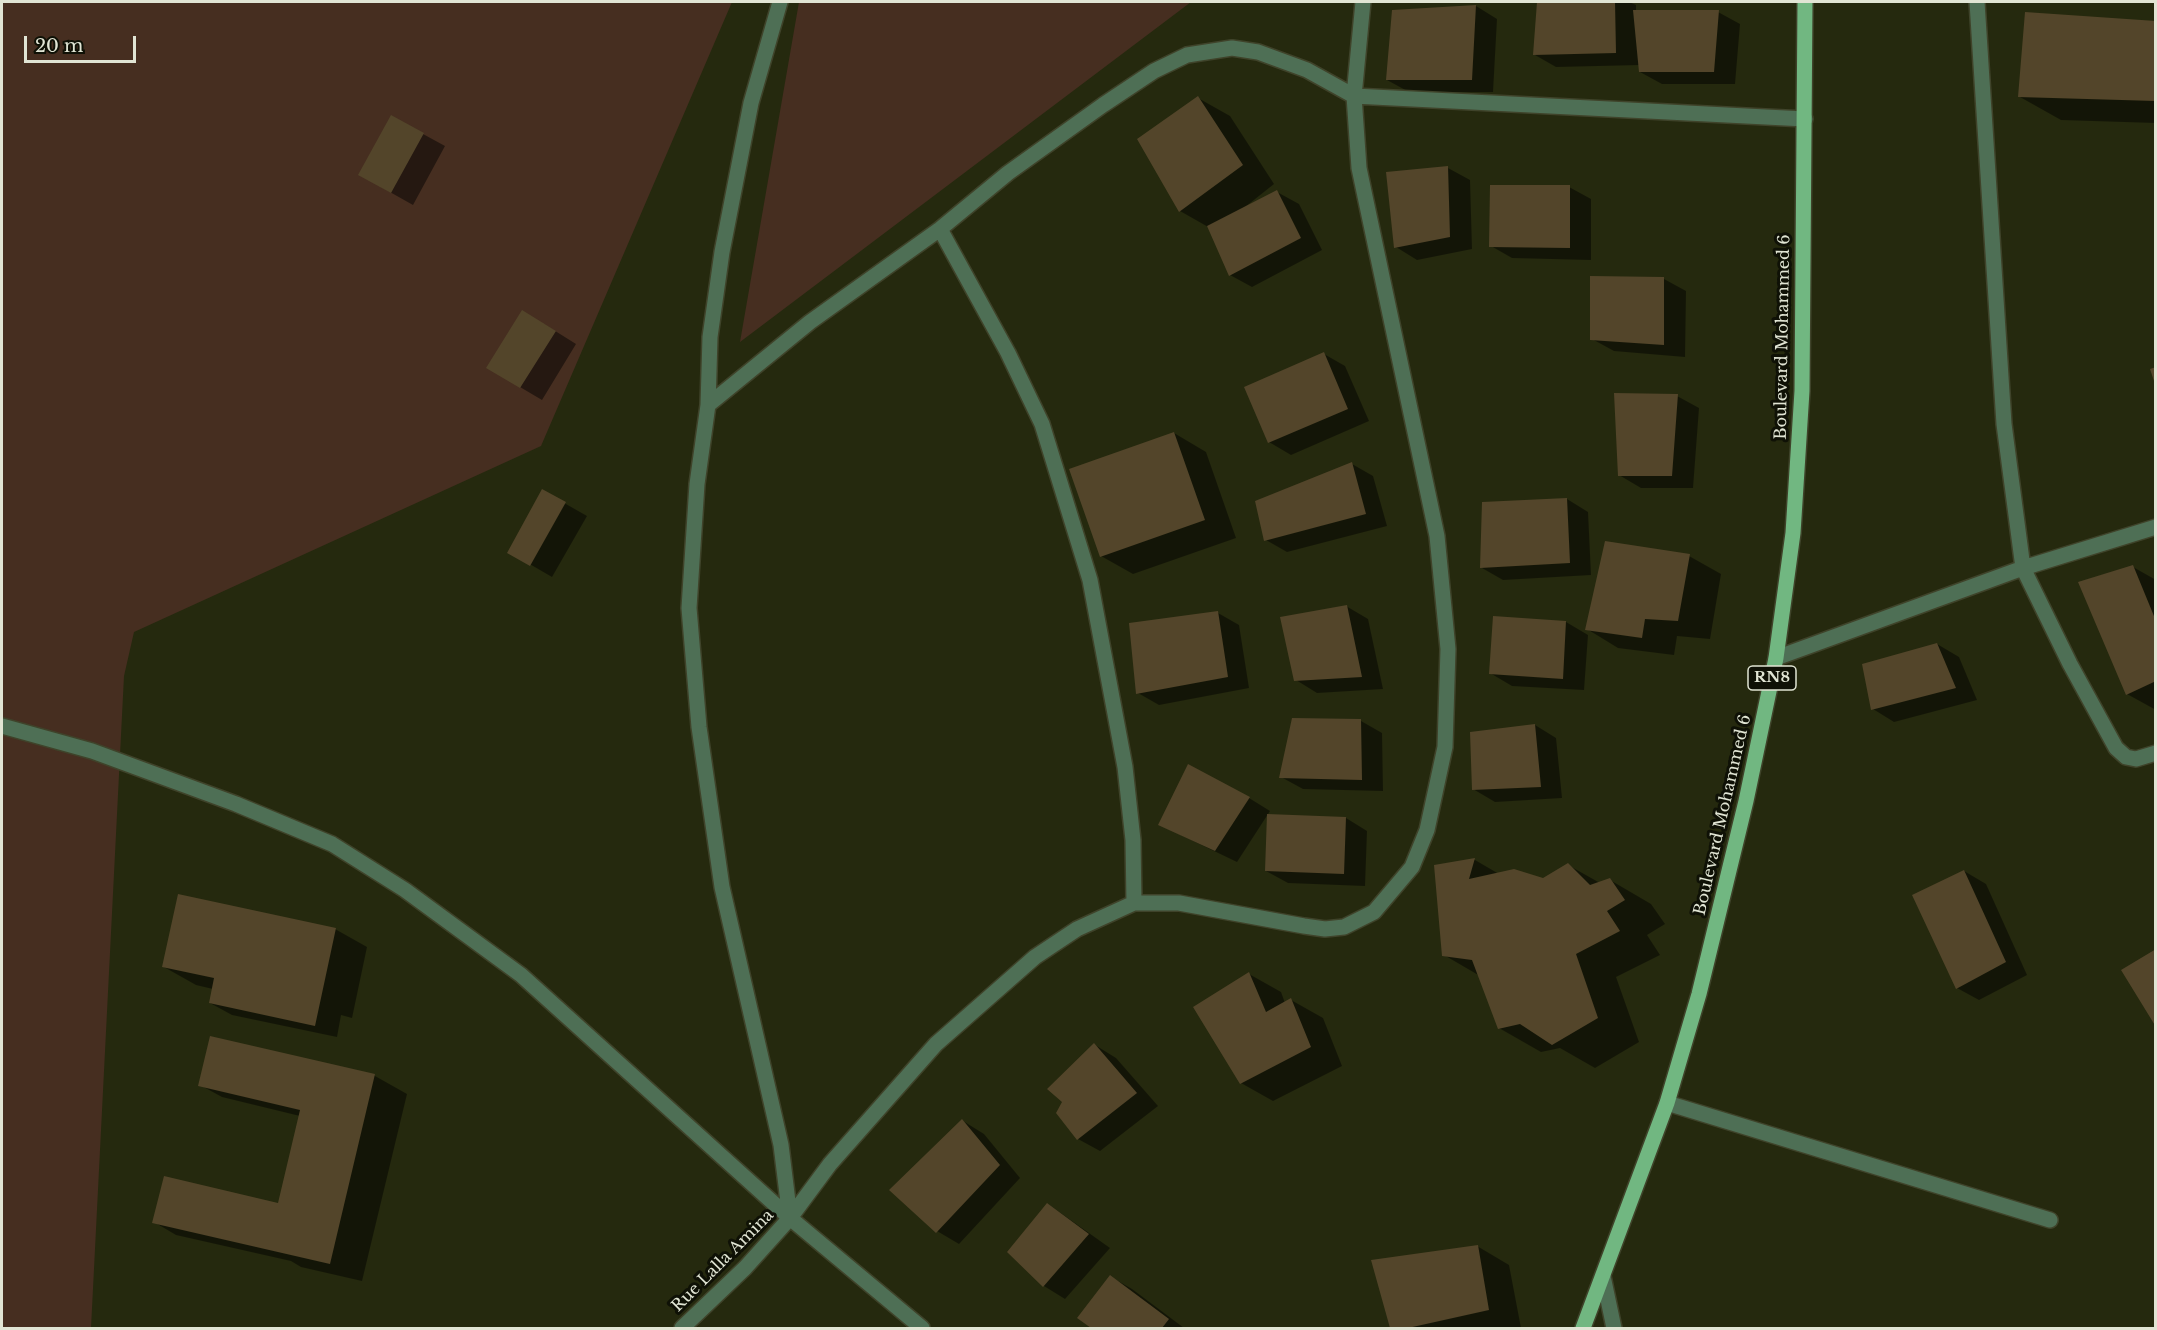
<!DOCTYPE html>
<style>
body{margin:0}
#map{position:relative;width:2157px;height:1330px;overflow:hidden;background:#25290e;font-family:"Libre Baskerville",serif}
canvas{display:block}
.frame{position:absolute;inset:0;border:3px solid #e1e5d4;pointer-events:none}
.scale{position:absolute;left:24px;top:36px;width:112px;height:27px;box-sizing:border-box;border:3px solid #e1e5d4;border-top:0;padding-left:8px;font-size:18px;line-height:21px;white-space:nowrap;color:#e1e5d4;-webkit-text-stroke:4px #0f1106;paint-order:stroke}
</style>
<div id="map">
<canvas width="2157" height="1330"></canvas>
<div class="frame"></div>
<div class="scale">20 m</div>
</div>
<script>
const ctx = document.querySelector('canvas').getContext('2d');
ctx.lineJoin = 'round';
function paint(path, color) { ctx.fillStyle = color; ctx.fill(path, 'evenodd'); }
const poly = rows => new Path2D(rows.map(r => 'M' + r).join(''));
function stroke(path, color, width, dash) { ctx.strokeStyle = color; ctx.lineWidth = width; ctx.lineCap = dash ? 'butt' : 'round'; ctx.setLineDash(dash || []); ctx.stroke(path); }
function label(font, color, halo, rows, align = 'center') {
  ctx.font = font + ' "Libre Baskerville",serif'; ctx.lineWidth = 6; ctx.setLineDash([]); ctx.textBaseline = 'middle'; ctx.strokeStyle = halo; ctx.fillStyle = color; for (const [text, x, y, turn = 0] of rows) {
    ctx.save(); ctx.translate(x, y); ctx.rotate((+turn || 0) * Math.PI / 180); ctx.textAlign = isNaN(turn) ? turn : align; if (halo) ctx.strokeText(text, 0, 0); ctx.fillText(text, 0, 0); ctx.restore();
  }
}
const green = poly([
 [2,2,732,2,541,446,134,632,124,676,91,1328,2,1328],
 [799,2,1191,2,740,342]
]);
const shadow = poly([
 [1538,2,1629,2,1636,5,1636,11,1718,12,1740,24,1735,84,1662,84,1640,72,1640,65,1556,67,1535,55],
 [1476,6,1497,19,1493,92,1409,92,1387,80],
 [2156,22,2156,123,2061,120,2020,97],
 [1198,98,1230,116,1274,184,1240,211,1277,192,1299,204,1322,250,1252,287,1230,275,1210,228,1180,211],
 [423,134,445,146,413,205,381,187],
 [1448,168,1470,180,1472,249,1417,260,1396,247],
 [1569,187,1591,199,1591,260,1512,258,1491,246],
 [1592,278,1664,279,1686,291,1685,357,1614,351,1592,339],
 [544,324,576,344,542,400,520,387],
 [1324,354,1345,366,1369,421,1291,455,1269,442],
 [1677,396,1699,408,1693,488,1641,488,1619,475],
 [1174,433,1206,452,1236,538,1133,574,1101,556],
 [1352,464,1373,476,1387,526,1287,552,1266,540],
 [543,491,587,516,552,577,509,552],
 [1567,499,1588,512,1591,575,1503,580,1482,568],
 [1689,556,1721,574,1710,639,1677,636,1674,655,1618,648,1587,629],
 [2133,567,2156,580,2156,710,2127,694],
 [1346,606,1368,619,1383,689,1317,693,1296,680],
 [1218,613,1239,625,1249,688,1159,705,1138,693],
 [1494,618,1566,622,1588,635,1584,690,1512,686,1490,673],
 [1937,644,1959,657,1977,700,1894,722,1873,709],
 [1361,721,1382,733,1383,791,1303,789,1281,777],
 [1535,725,1556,738,1562,798,1495,802,1473,789],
 [1249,798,1270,811,1237,862,1160,825],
 [1346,818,1367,831,1365,886,1288,883,1266,871],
 [1475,860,1499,874,1543,879,1568,865,1600,883,1610,880,1651,904,1665,924,1647,935,1660,955,1616,977,1639,1042,1595,1068,1560,1048,1541,1052,1499,1028,1480,976,1444,955,1435,867],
 [1964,871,1986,884,2027,975,1979,1000,1957,988],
 [335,929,367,947,352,1018,341,1015,337,1037,232,1015,210,1003,213,989,196,985,164,967],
 [1249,974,1281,992,1285,1003,1291,1000,1323,1018,1342,1066,1273,1101,1241,1083],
 [211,1038,375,1076,407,1094,362,1281,301,1267,291,1261,176,1235,154,1222,280,1204,300,1116,222,1097,200,1085],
 [1095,1045,1116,1058,1158,1106,1100,1151,1078,1139],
 [963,1121,984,1134,1020,1178,959,1244,937,1231],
 [1048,1204,1110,1248,1065,1299,1044,1286],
 [1477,1246,1509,1265,1521,1328,1391,1328,1373,1262],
 [1111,1277,1132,1289,1184,1328,1093,1328,1079,1318]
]);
const building = poly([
 [1537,2,1615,2,1616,53,1533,55],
 [1476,5,1472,80,1386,80,1392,10],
 [1633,10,1719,10,1714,72,1639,72],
 [2025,12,2156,21,2156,101,2018,97],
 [1198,96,1243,165,1179,212,1137,139],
 [391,115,424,133,391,193,358,175],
 [1448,166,1450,237,1394,248,1386,172],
 [1490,185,1570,185,1570,248,1489,247],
 [1277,190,1301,238,1229,276,1207,226],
 [1590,276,1664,277,1664,345,1590,340],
 [522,310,556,331,520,388,486,368],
 [1324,352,1348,409,1268,443,1244,387],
 [2156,367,2156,384,2155,384,2150,369],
 [1614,393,1678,394,1672,476,1618,476],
 [1174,432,1205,520,1100,557,1069,469],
 [1352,462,1366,514,1264,541,1255,501],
 [542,489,566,502,530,566,507,553],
 [1567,498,1570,563,1480,568,1482,502],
 [1605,541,1690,554,1678,621,1645,619,1642,638,1585,630],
 [2133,565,2156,621,2156,681,2126,695,2078,582],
 [1347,605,1362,677,1294,681,1280,617],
 [1218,611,1228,677,1136,694,1129,623],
 [1493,616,1566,621,1563,679,1489,674],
 [1937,643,1956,688,1871,710,1862,664],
 [1292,718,1361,719,1362,780,1279,778],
 [1535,724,1541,787,1472,790,1470,732],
 [1188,764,1250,797,1215,851,1158,825],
 [1267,814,1346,817,1344,874,1265,871],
 [1475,858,1469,879,1514,869,1543,878,1568,863,1590,885,1610,878,1625,900,1607,911,1620,931,1576,954,1598,1018,1552,1045,1520,1024,1498,1029,1472,960,1442,956,1434,865],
 [1964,870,2006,962,1956,989,1912,895],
 [178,894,336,928,315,1026,209,1003,214,978,162,967],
 [2156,949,2156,1027,2121,970],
 [1249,972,1266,1012,1291,998,1311,1047,1240,1084,1193,1007],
 [210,1036,375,1074,330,1264,152,1223,164,1176,278,1203,300,1110,198,1086],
 [1094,1043,1137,1093,1077,1140,1056,1113,1062,1102,1047,1089],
 [962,1119,1000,1165,936,1233,889,1190],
 [1047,1203,1089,1234,1043,1287,1007,1252],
 [1478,1245,1489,1310,1408,1328,1390,1328,1371,1260],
 [1110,1275,1169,1319,1162,1328,1091,1328,1077,1318]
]);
const service = poly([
 [1977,2,2004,424,2023,568,2070,664,2116,748,2126,757,2136,759,2156,753],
 [1776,658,2023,568,2156,527],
 [1667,1103,2050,1220]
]);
const minor = poly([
 [780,2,751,103,722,252,710,337,708,405,697,484,689,608,699,727,722,887,781,1145,790,1218],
 [940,229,1008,353,1042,424,1090,580,1125,767,1133,840,1134,903],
 [708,405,810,322,940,229,1008,173,1103,105,1154,71,1187,55,1232,48,1258,52,1307,70,1354,96,1805,119],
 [2,726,92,751,236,804,332,844,405,890,521,975,790,1218,922,1328],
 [682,1328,745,1268,790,1218,830,1164,936,1044,1035,957,1077,929,1134,903,1179,903,1304,926,1325,929,1344,927,1374,912,1412,867,1427,830,1445,747,1448,649,1437,536,1359,168,1354,96,1363,2]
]);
const tertiary = poly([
 [1603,1276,1614,1328]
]);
const primary = poly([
 [1583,1328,1667,1103,1699,994,1746,801,1776,658,1793,533,1802,391,1805,2]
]);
const shields = [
 [1772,678,48]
];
const shieldNames = [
 ["RN8",1772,678]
];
const streetNames = [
 ["Boulevard Mohammed 6",1783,337,-89],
 ["Boulevard Mohammed 6",1723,815,-77],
 ["Rue Lalla Amina",723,1261,-45]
];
paint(green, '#462e20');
paint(shadow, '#0007');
paint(building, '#53452a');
stroke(service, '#3f432a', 18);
stroke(minor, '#3f432a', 18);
stroke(tertiary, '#3f432a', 18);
stroke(primary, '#3f432a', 18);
stroke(service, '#4e6f55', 15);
stroke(minor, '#4e6f55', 15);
stroke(tertiary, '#4e6f55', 15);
stroke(primary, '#71b781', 15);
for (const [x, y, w] of shields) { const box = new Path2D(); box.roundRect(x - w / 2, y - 12, w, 24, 4.5); ctx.fillStyle = '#0f1106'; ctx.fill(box); stroke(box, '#e1e5d4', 1.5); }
label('bold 15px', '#e1e5d4', null, shieldNames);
label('16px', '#e1e5d4', '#0f1106', streetNames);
</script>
